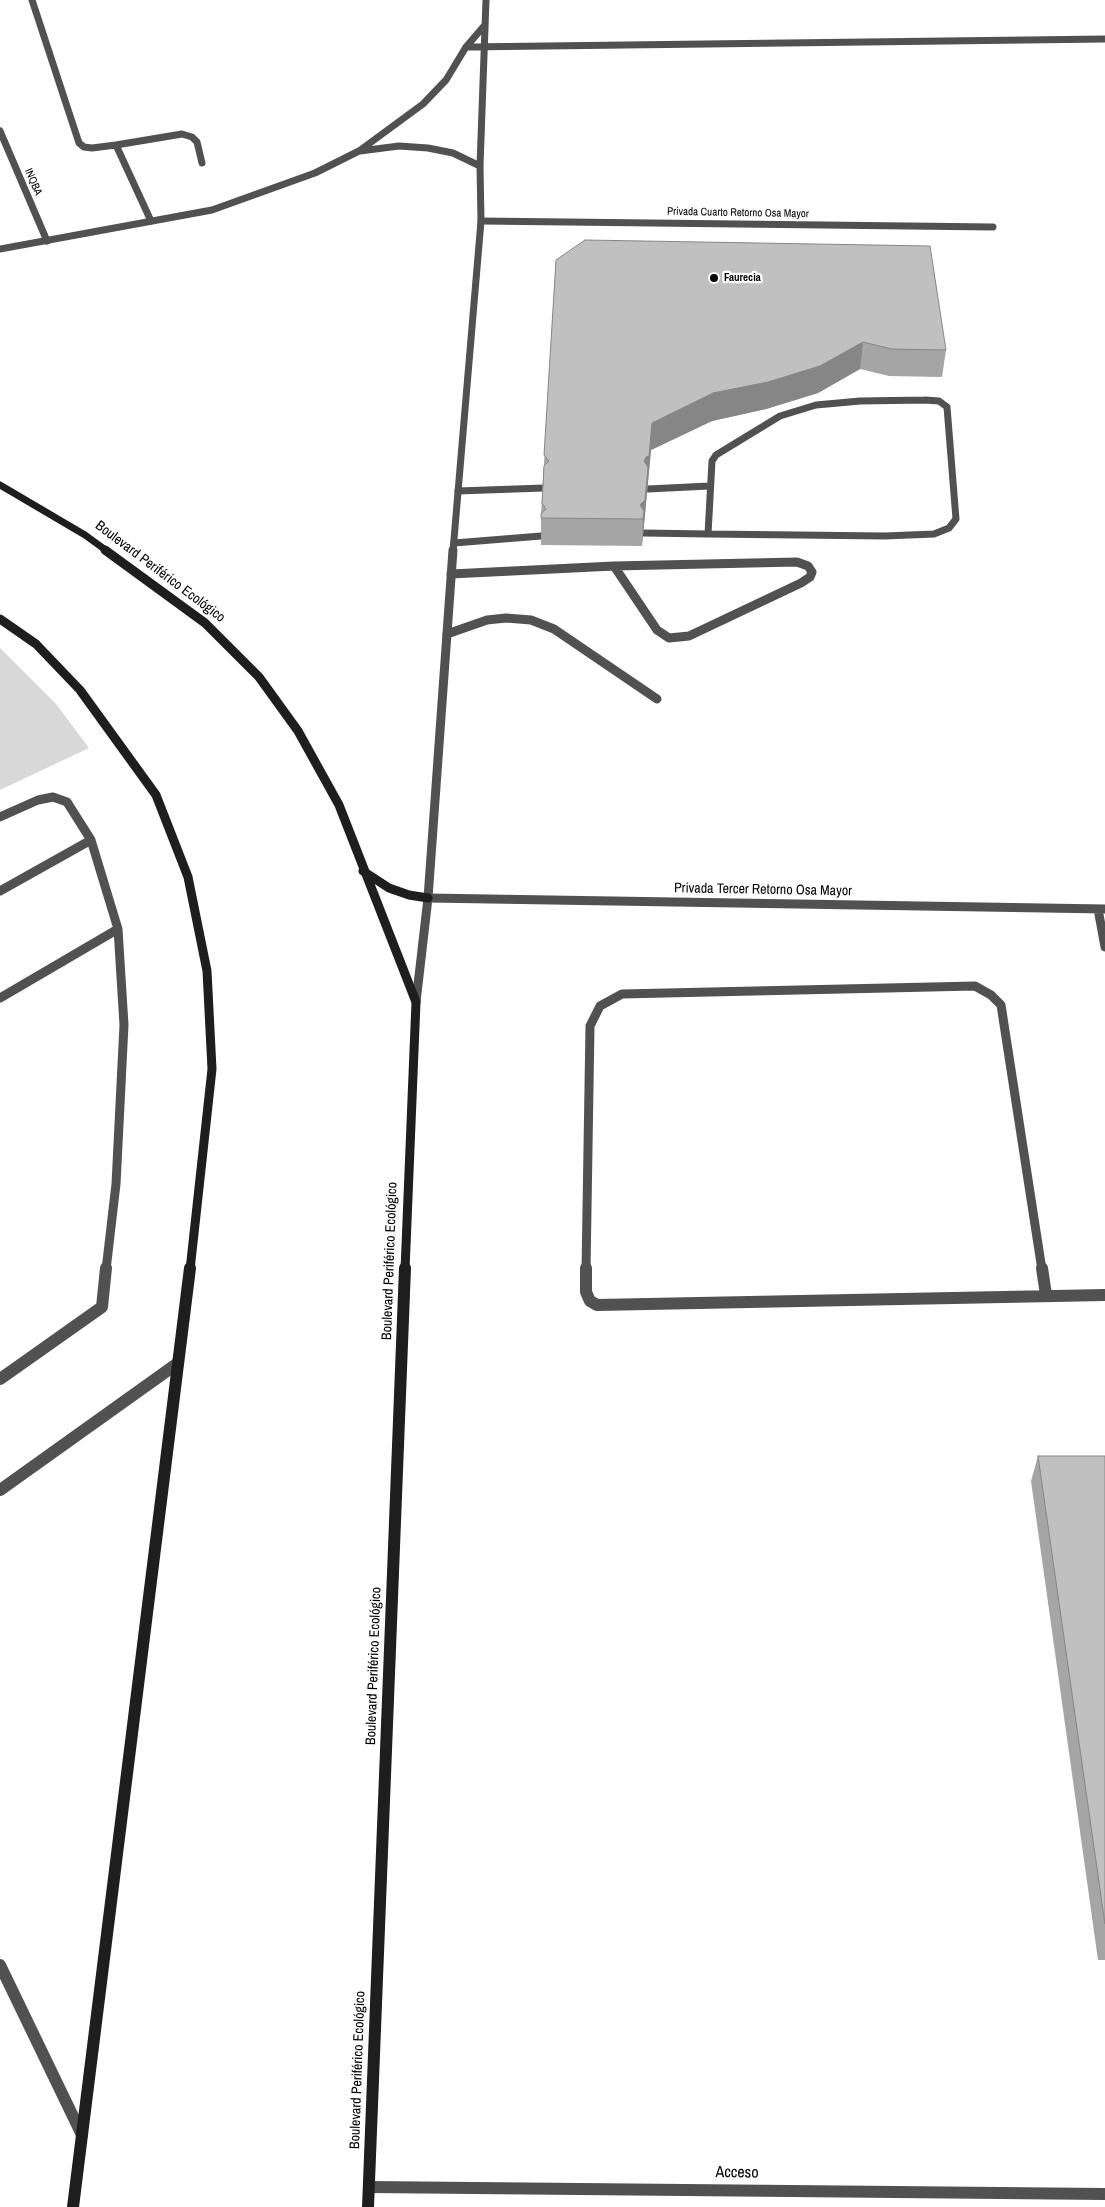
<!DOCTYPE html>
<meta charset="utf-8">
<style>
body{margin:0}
canvas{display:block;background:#fff}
</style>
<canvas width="1105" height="2207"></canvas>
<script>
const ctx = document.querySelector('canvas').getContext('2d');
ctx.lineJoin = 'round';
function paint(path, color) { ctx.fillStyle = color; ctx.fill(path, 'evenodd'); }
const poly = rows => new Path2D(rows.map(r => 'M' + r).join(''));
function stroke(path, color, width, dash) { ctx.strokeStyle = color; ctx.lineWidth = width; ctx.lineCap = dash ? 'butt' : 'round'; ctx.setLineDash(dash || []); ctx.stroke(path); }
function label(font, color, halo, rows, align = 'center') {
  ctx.font = font + ' "Archivo Narrow",sans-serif'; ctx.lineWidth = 4.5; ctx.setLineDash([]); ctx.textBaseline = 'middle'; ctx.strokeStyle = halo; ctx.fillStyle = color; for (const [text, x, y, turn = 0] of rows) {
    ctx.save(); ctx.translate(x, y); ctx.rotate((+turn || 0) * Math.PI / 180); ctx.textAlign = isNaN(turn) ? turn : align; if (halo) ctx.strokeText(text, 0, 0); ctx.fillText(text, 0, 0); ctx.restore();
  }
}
const green = poly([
 [0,648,56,704,89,748,0,790]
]);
const laneFar2 = poly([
 [32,0,79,143,84,147,92,148,116,145,151,221],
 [0,131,47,241],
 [116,145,182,134,192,137,197,142,202,163],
 [481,221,993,227],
 [925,400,939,401,947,407,956,519,949,528,934,534,885,536,708,534,712,461,716,455,780,416,816,405,860,401,925,400],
 [648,489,709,486],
 [458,491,544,488],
 [644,533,708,534],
 [454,543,541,536]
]);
const laneFar1 = poly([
 [797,562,808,566,812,572,810,577,801,583,689,636,669,638,657,630,614,566,797,562],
 [451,574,614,566],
 [447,634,487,620,506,618,531,620,554,629,657,699],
 [0,817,38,800,53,797,67,802,91,840,118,929,124,1025,116,1184,106,1270],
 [0,891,91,840],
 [428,898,1105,909],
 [1098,909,1105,947],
 [0,998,118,929],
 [586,1270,590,1026,600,1006,622,994,975,986,991,995,1001,1005,1042,1270]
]);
const lane = poly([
 [586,1268,586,1292,590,1301,597,1305,1105,1295],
 [1042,1268,1046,1295],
 [0,1379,102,1307,106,1268],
 [369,2187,1105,2194]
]);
const streetFar2 = poly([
 [466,47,1105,39],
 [360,151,399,146,428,148,453,153,480,166],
 [0,249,212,210,315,173,359,151,423,104,446,80,466,47,484,26],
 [453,551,481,221,480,166,486,0]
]);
const streetFar1 = poly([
 [416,1002,428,898,453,550]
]);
const street = poly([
 [0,1490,178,1363],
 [0,1965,82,2135]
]);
const secondaryFar2 = poly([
 [0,485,85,535,107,551]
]);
const secondaryFar1 = poly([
 [105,550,205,623,259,677,298,731,339,805,416,1002,405,1270],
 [0,619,36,644,80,690,156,795,188,877,207,971,212,1069,190,1270],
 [363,871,389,888,409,895,428,898]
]);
const secondary = poly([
 [73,2207,190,1268],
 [368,2207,405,1268]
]);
const wall = poly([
 [556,260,946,350,942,377,889,376,860,369,818,393,766,409,712,421,651,450,642,546,541,545,541,514],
 [1038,1456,1105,1456,1105,1960,1098,1960,1031,1481]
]);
const shadedWall = poly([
 [863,342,860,369,818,393,766,409,712,421,651,450,642,546,643,519,640,505,644,461,652,423,713,393]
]);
const building = poly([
 [585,240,930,246,946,350,892,349,863,342,820,366,768,382,713,393,652,423,649,456,646,457,644,461,648,467,645,500,640,505,644,511,643,519,541,518,541,514,546,509,542,503,544,466,549,461,544,455,556,260,585,240],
 [1038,1456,1105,1456,1105,1924,1038,1456]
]);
const markers = [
 [714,278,5,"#000"]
];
const farStreetnames = [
 ["INQBA",33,182,67],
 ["Privada Cuarto Retorno Osa Mayor",738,213,1]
];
const farPoinames = [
 ["Faurecia",724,278]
];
const streetNames = [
 ["Boulevard Periférico Ecológico",160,572,37],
 ["Privada Tercer Retorno Osa Mayor",763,890,1],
 ["Boulevard Periférico Ecológico",390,1261,-88],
 ["Boulevard Periférico Ecológico",374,1666,-88],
 ["Boulevard Periférico Ecológico",358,2070,-88]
];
const nearStreetnames = [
 ["Acceso",737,2173,1]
];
paint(green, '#d8d8d8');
stroke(laneFar2, '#515151', 7);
stroke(laneFar1, '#515151', 9);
stroke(lane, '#515151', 12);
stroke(streetFar2, '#515151', 7);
stroke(streetFar1, '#515151', 9);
stroke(street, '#515151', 12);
stroke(secondaryFar2, '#1e1e1e', 7);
stroke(secondaryFar1, '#1e1e1e', 9);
stroke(secondary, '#1e1e1e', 12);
paint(wall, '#a5a5a5');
paint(shadedWall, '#868686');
paint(building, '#c0c0c0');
stroke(building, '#868686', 1);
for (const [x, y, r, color] of markers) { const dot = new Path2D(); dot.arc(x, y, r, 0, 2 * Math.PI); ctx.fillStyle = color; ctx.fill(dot); stroke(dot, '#fff', 2); }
label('11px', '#000', '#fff', farStreetnames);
label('bold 11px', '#000', '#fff', farPoinames, 'left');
label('14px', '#000', '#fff', streetNames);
label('16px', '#000', '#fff', nearStreetnames);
</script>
